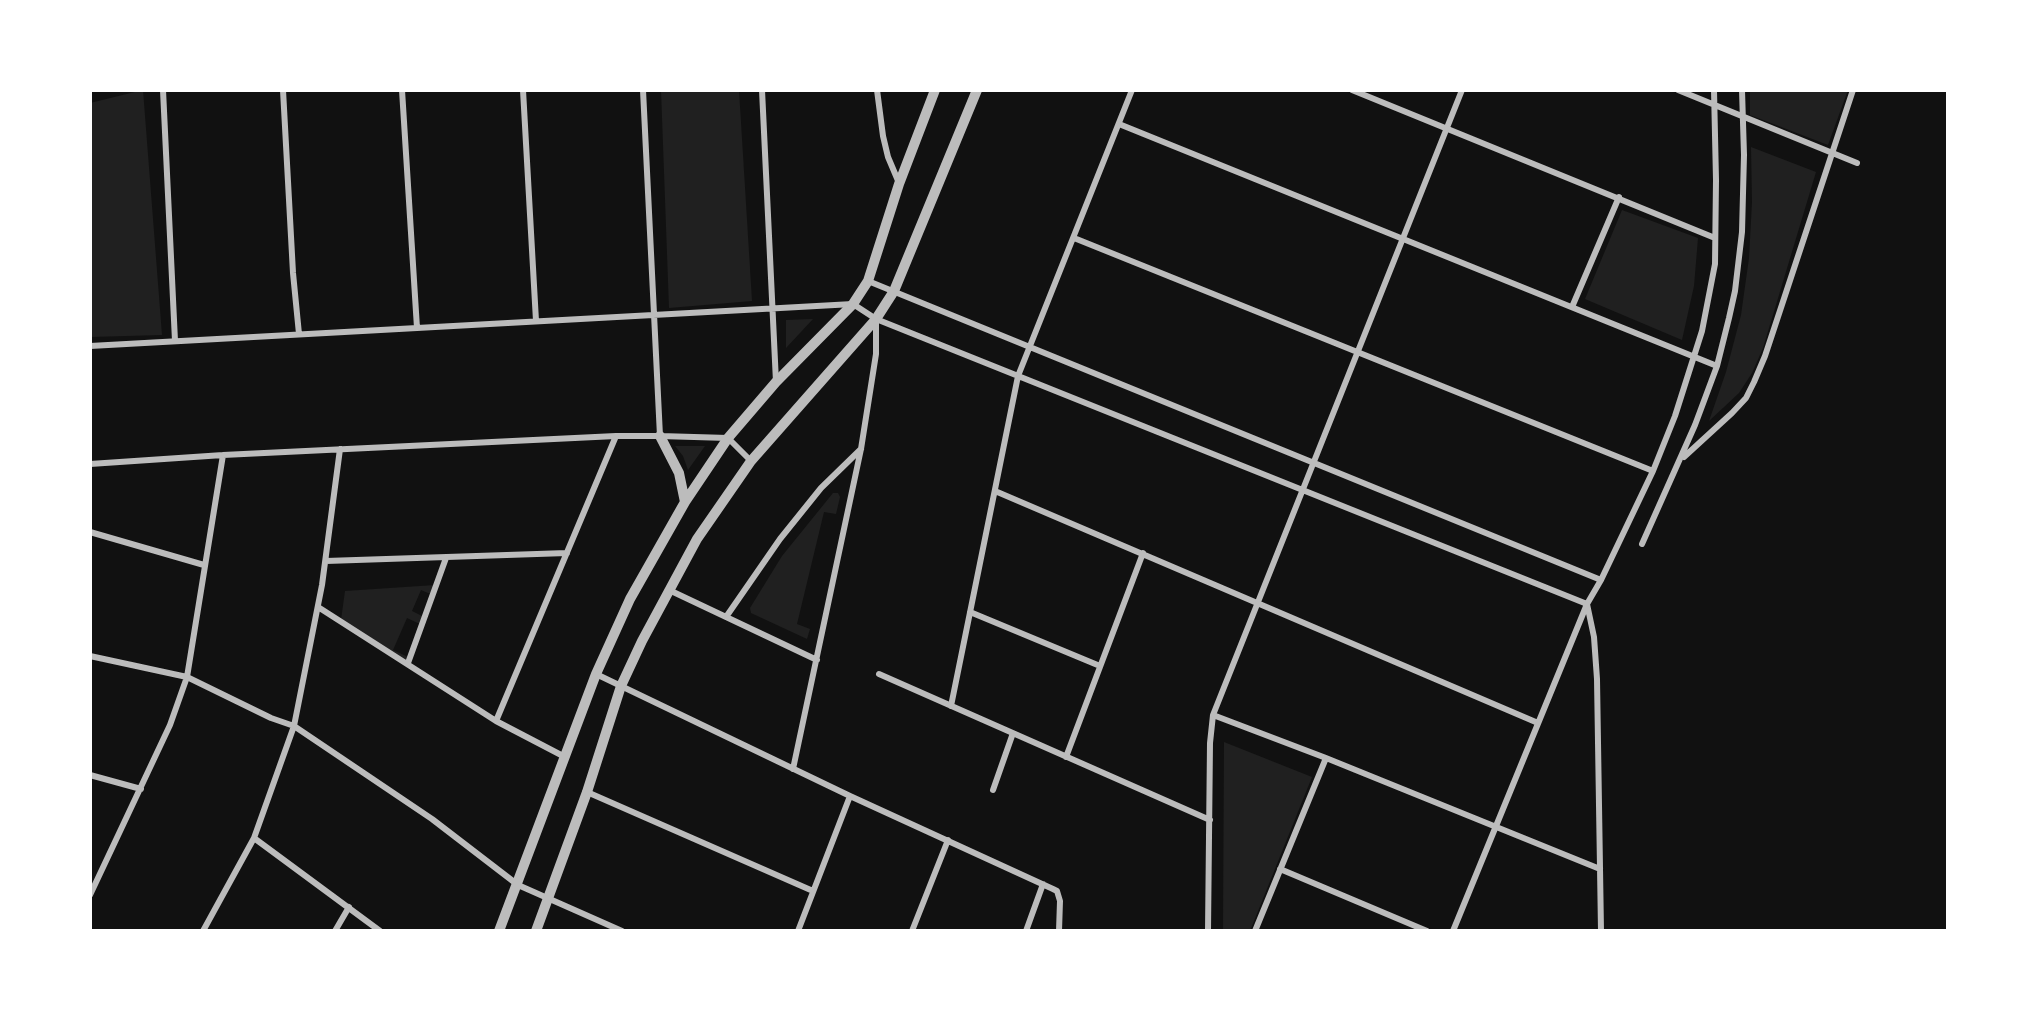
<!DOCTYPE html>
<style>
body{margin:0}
#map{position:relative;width:2038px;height:1021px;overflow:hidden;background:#111;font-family:"Playfair Display",serif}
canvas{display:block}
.frame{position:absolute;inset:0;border:92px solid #fff;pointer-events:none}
</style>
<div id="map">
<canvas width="2038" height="1021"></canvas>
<div class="frame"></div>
</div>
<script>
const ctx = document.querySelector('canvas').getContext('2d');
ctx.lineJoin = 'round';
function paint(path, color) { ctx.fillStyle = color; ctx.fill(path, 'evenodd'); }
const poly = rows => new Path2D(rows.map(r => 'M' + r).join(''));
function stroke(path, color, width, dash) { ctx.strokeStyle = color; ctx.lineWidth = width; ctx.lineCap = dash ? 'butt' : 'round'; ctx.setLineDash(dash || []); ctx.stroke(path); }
const green = poly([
 [143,90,162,335,90,337,90,103],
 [661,90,739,90,752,301,669,308],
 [1750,90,1848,90,1828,145,1750,115],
 [1751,147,1816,172,1763,348,1752,373,1739,393,1709,421,1726,372,1741,315,1749,258,1752,202],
 [1622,210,1698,238,1694,286,1682,340,1585,299],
 [813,319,786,348,786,320],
 [675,446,705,446,688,470,683,456],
 [833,493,838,493,840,497,836,514,824,512,797,624,810,629,807,639,751,613,750,608,782,556],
 [435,585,435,596,421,590,412,611,426,618,422,625,407,618,393,650,408,657,407,660,403,661,341,620,345,591],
 [1224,742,1312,777,1250,931,1223,931]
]);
const minor = poly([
 [163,90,175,341],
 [283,90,293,273,299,334],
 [402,90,417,328],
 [523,90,536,321],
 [643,90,660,436],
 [762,90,776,382],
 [877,90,883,136,888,157,899,183],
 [1352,90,1715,238],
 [1678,90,1857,163],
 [1119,124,1717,366],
 [1074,238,1653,471],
 [868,281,1601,580],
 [1572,307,1619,197],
 [90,346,853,304,876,319,1587,604,1453,931],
 [1684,457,1732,413,1746,398,1754,382,1765,356,1853,90],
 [90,464,223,455,616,436,660,436,728,438,751,461],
 [995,491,1538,723],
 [90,532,204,565],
 [1642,544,1695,425,1717,366,1729,318,1735,291,1742,232,1744,155,1742,90],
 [326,561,567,553],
 [669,590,817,660],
 [318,607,496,721,565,757],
 [970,612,1100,666],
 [726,617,780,539,821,488,861,449],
 [90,656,187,677,271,718,294,726,432,819,518,885,622,931],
 [408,663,446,558],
 [596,674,850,796,1053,889,1057,891,1060,901,1059,931],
 [879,674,1210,820],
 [951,706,1018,376,1132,90],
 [1213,715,1326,758,1600,869],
 [496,721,616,436],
 [1066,757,1143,553],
 [793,769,861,449,876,354,876,319],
 [90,775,141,789],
 [993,790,1013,733],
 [587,792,813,891],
 [254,838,380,931],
 [1280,869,1427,931],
 [90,895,170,725,187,677,223,455],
 [203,931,254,838,294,726,322,585,340,449],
 [335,931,349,907],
 [798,931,850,796],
 [912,931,948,840],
 [1026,931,1043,884],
 [1208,931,1210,743,1213,715,1462,90],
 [1255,931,1326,758],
 [1601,931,1597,679,1594,637,1587,604,1601,580,1653,471,1675,416,1702,331,1715,264,1716,180,1714,90]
]);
const tertiary = poly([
 [660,436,679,473,685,502],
 [499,931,596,674,630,599,685,502,728,438,776,382,853,304,868,281,899,184,935,90],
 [536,931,587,792,621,686,642,641,697,539,751,461,876,319,894,291,977,90]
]);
paint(green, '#202020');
stroke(minor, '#bcbcbc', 6);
stroke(tertiary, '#bcbcbc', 10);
</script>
